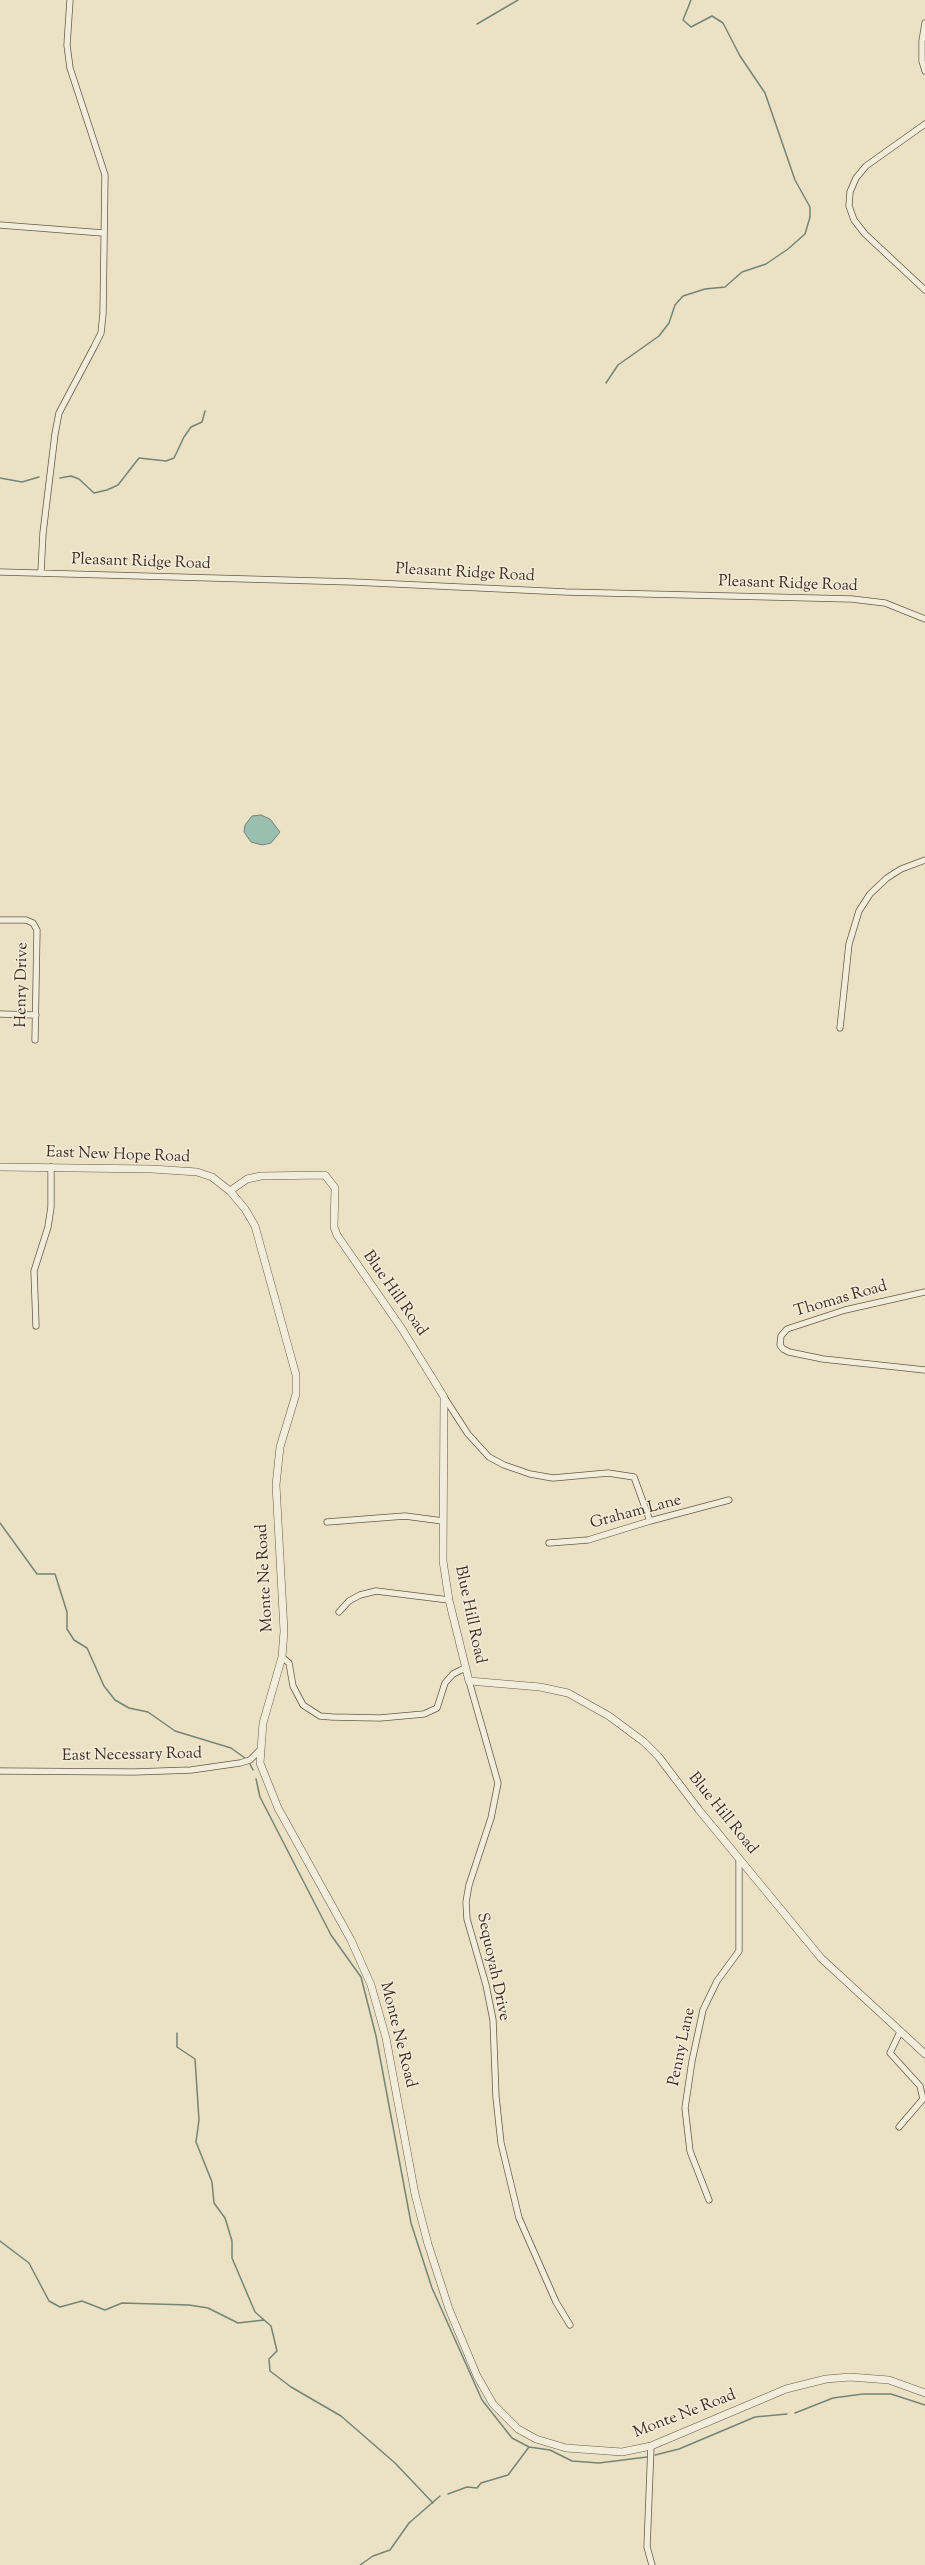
<!DOCTYPE html>
<style>
body{margin:0}
canvas{display:block;background:#ebe2c6}
</style>
<canvas width="925" height="2565"></canvas>
<script>
const ctx = document.querySelector('canvas').getContext('2d');
ctx.lineJoin = 'round';
function paint(path, color) { ctx.fillStyle = color; ctx.fill(path, 'evenodd'); }
const poly = rows => new Path2D(rows.map(r => 'M' + r).join(''));
function stroke(path, color, width, dash) { ctx.strokeStyle = color; ctx.lineWidth = width; ctx.lineCap = dash ? 'butt' : 'round'; ctx.setLineDash(dash || []); ctx.stroke(path); }
function label(font, color, halo, rows, align = 'center') {
  ctx.font = font + ' "Sorts Mill Goudy",serif'; ctx.lineWidth = 3; ctx.setLineDash([]); ctx.textBaseline = 'middle'; ctx.strokeStyle = halo; ctx.fillStyle = color; for (const [text, x, y, turn = 0] of rows) {
    ctx.save(); ctx.translate(x, y); ctx.rotate((+turn || 0) * Math.PI / 180); ctx.textAlign = isNaN(turn) ? turn : align; if (halo) ctx.strokeText(text, 0, 0); ctx.fillText(text, 0, 0); ctx.restore();
  }
}
const water = poly([
 [261,815,270,819,280,832,271,843,262,845,251,842,244,832,245,825,252,816,261,815]
]);
const stream = poly([
 [477,24,518,0],
 [606,383,618,365,659,336,669,323,675,305,683,296,705,289,725,287,742,272,766,264,788,249,805,234,810,217,810,207,795,180,765,93,740,56,723,23,712,16,691,27,683,20,691,0],
 [0,478,22,482,39,477],
 [60,478,71,476,79,479,94,493,107,490,118,485,139,458,166,461,174,458,184,437,191,427,202,422,205,411],
 [0,1523,37,1574,55,1574,67,1612,67,1629,74,1640,87,1648,104,1686,115,1700,129,1708,148,1712,175,1731,231,1748,245,1758],
 [250,1764,253,1770],
 [256,1779,260,1797,331,1935,361,1977,376,2036,411,2223,432,2288,482,2400,512,2438,529,2447,550,2450,572,2461,599,2463,647,2457],
 [177,2033,177,2047,195,2059,199,2120,196,2142,212,2182,214,2203,225,2218,232,2241,232,2258,255,2312,271,2326,277,2351,269,2359,270,2371,291,2387,341,2416,395,2463,433,2503],
 [0,2241,29,2263,49,2301,60,2307,82,2301,105,2310,122,2303,189,2305,208,2308,238,2323,264,2320],
 [795,2413,833,2398,863,2394,891,2394,925,2405],
 [655,2455,679,2449,755,2417,787,2414],
 [448,2494,467,2487,477,2488,481,2483,508,2475,529,2447],
 [360,2565,373,2556,390,2550,409,2523,440,2496]
]);
const minor = poly([
 [925,23,922,41,922,61,925,71],
 [925,124,866,166,856,178,850,192,849,206,854,220,865,234,925,290],
 [0,225,103,233],
 [0,572,353,582,566,592,852,599,885,603,925,619],
 [41,572,43,533,55,434,59,413,94,347,101,333,103,314,105,175,70,68,67,45,70,0],
 [0,920,26,920,33,923,37,930,35,1040],
 [0,1014,36,1015],
 [840,1028,849,944,859,911,870,894,887,878,901,869,925,860],
 [925,1292,845,1310,787,1329,781,1336,780,1345,783,1349,789,1352,823,1359,925,1370],
 [36,1326,34,1271,48,1227,51,1207,51,1167],
 [444,1397,468,1434,489,1457,504,1465,530,1474,553,1478,608,1473,634,1477,650,1521],
 [327,1522,405,1516,443,1521],
 [549,1543,588,1540,650,1521,729,1500],
 [339,1612,349,1601,360,1595,376,1591,449,1600],
 [282,1657,289,1663,293,1686,303,1705,320,1716,332,1717,380,1718,424,1714,437,1708,445,1683,453,1674,465,1668],
 [469,1681,498,1783,491,1818,469,1885,466,1902,467,1919,486,1985,493,2020,496,2097,501,2143,519,2218,556,2302,570,2325],
 [0,1771,134,1772,191,1770,240,1763,250,1760,259,1751],
 [899,2127,923,2099,920,2086,890,2053,900,2032],
 [709,2200,690,2151,685,2108,692,2061,703,2010,717,1981,739,1951,739,1858],
 [651,2446,647,2547,652,2565]
]);
const tertiary = poly([
 [0,1167,152,1169,197,1172,212,1177,230,1191,245,1209,255,1226,296,1375,296,1394,280,1447,276,1485,284,1631,282,1657,263,1723,260,1763,278,1808,351,1940,371,1985,386,2038,415,2194,428,2244,449,2309,477,2376,493,2404,518,2429,536,2439,566,2448,622,2452,651,2446,786,2389,826,2379,850,2377,889,2380,925,2393],
 [230,1191,247,1179,261,1176,325,1175,335,1188,334,1227,337,1235,402,1329,444,1397,443,1561,449,1600,469,1681,540,1687,568,1693,609,1716,644,1742,658,1756,699,1810,821,1958,925,2054]
]);
const streetNames = [
 ["Pleasant Ridge Road",141,563,2],
 ["Pleasant Ridge Road",465,574,3],
 ["Pleasant Ridge Road",788,585,2],
 ["Henry Drive",23,985,-89],
 ["East New Hope Road",118,1156,2],
 ["Blue Hill Road",394,1294,55],
 ["Thomas Road",841,1300,-16],
 ["Graham Lane",636,1513,-15],
 ["Monte Ne Road",266,1578,-93],
 ["Blue Hill Road",469,1615,78],
 ["East Necessary Road",132,1756,-1],
 ["Blue Hill Road",722,1814,51],
 ["Sequoyah Drive",492,1967,78],
 ["Monte Ne Road",397,2035,76],
 ["Penny Lane",683,2047,-78],
 ["Monte Ne Road",685,2415,-21]
];
paint(water, '#99bfb0');
stroke(water, '#748476', 1);
stroke(stream, '#748476', 1.5);
stroke(minor, '#685949', 7);
stroke(tertiary, '#685949', 8);
stroke(minor, '#f2ecda', 5.5);
stroke(tertiary, '#f2ecda', 7);
label('16px', '#3d2b1f', '#f2ecda', streetNames);
</script>
